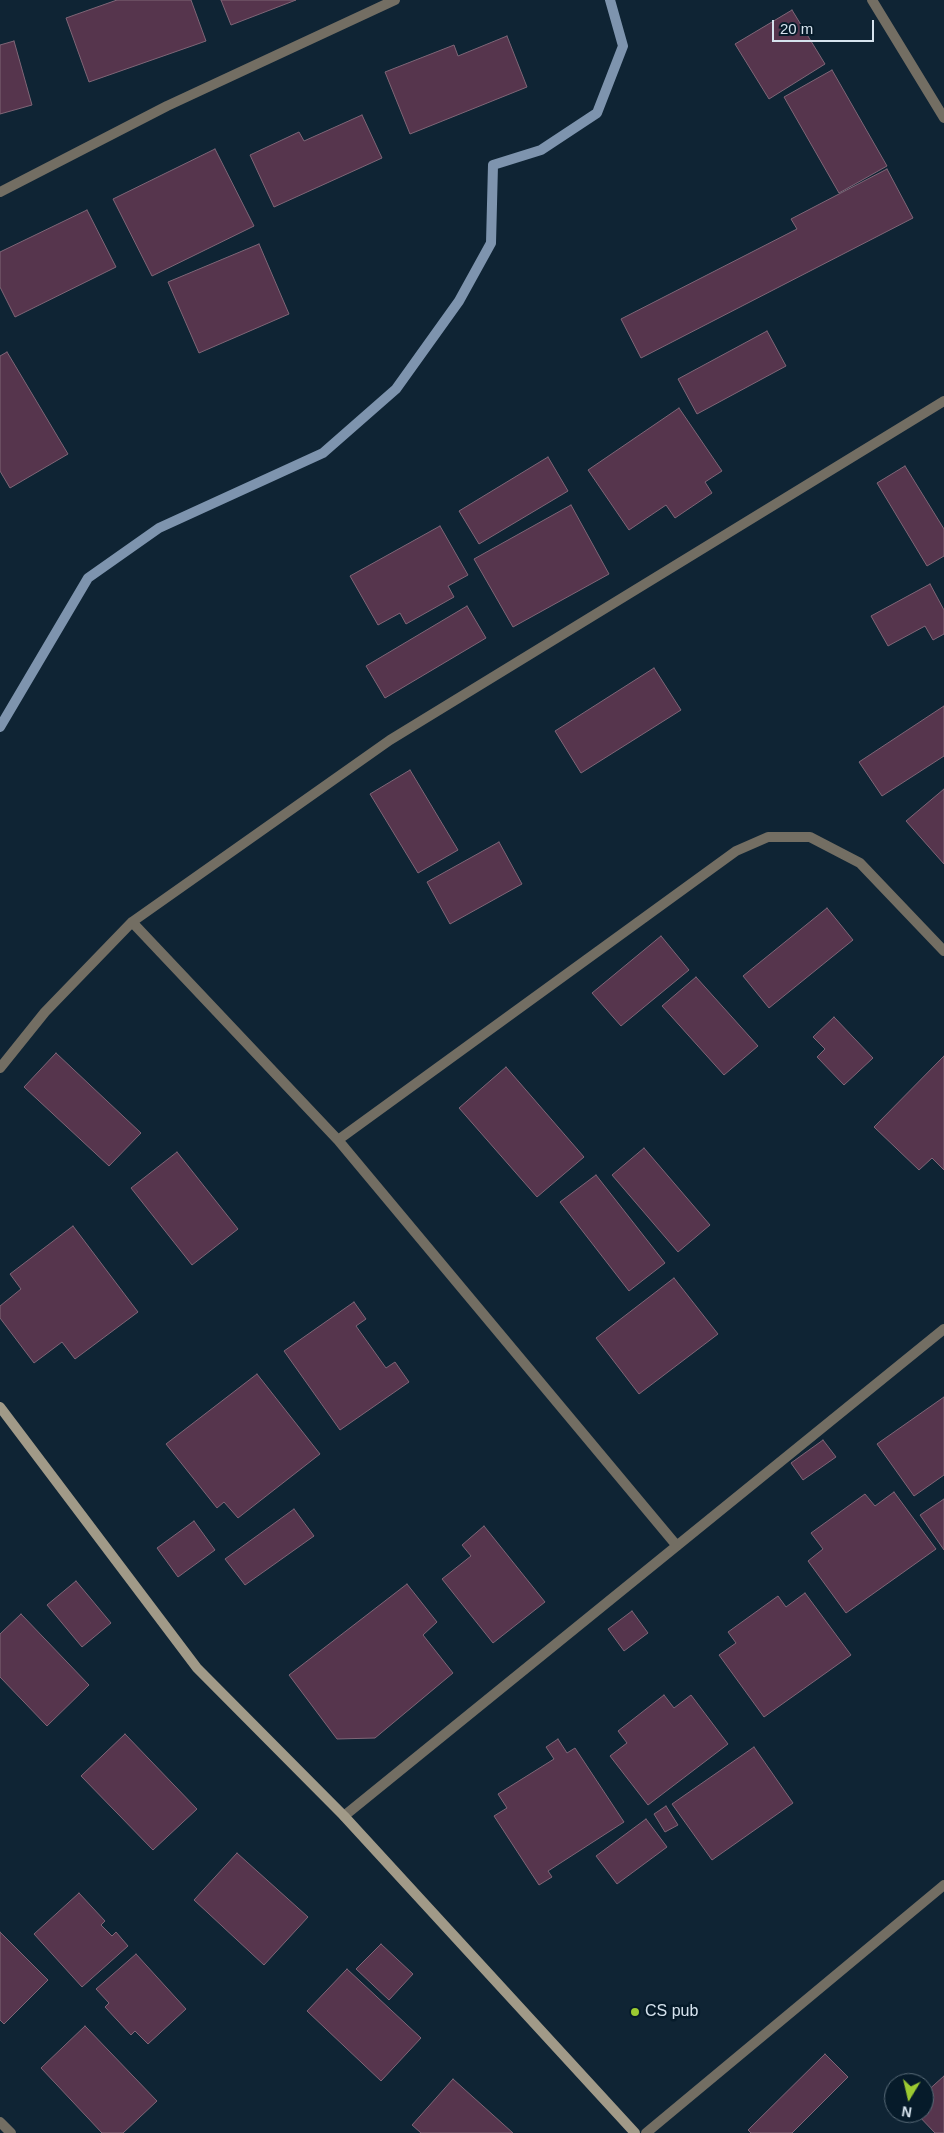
<!DOCTYPE html>
<style>
body{margin:0}
#map{position:relative;width:944px;height:2133px;overflow:hidden;background:#0f2434;font-family:Helvetica,sans-serif}
canvas{display:block}
.north{position:absolute;left:884px;top:2073px;width:50px;height:50px;box-sizing:border-box;background:#061b2a;border:1px solid #596b78;border-radius:50%;rotate:189deg;font-size:14px;font-weight:700;line-height:20px;text-align:center;color:#d6e3ee}
.north::after{content:'';display:block;margin:auto;width:18px;height:22px;background:#9cca31;clip-path:polygon(50% 0,100% 100%,50% 72%,0 100%)}
.scale{position:absolute;left:772px;top:20px;width:102px;height:22px;box-sizing:border-box;border:2px solid #d6e3ee;border-top:0;padding-left:6px;font-size:15px;line-height:18px;white-space:nowrap;color:#d6e3ee;-webkit-text-stroke:4px #061b2a;paint-order:stroke}
</style>
<div id="map">
<canvas width="944" height="2133"></canvas>
<div class="north">N</div>
<div class="scale">20 m</div>
</div>
<script>
const ctx = document.querySelector('canvas').getContext('2d');
ctx.lineJoin = 'round';
const poly = rows => new Path2D(rows.map(r => 'M' + r).join(''));
function stroke(path, color, width, dash) { ctx.strokeStyle = color; ctx.lineWidth = width; ctx.lineCap = dash ? 'butt' : 'round'; ctx.setLineDash(dash || []); ctx.stroke(path); }
function paint(path, color) { ctx.fillStyle = color; ctx.fill(path, 'evenodd'); }
function label(font, color, halo, rows, align = 'center') {
  ctx.font = font + ' Helvetica,sans-serif'; ctx.lineWidth = 5; ctx.setLineDash([]); ctx.textBaseline = 'middle'; ctx.strokeStyle = halo; ctx.fillStyle = color; for (const [text, x, y, turn = 0] of rows) {
    ctx.save(); ctx.translate(x, y); ctx.rotate((+turn || 0) * Math.PI / 180); ctx.textAlign = isNaN(turn) ? turn : align; if (halo) ctx.strokeText(text, 0, 0); ctx.fillText(text, 0, 0); ctx.restore();
  }
}
const stream = poly([
 [0,727,88,578,159,528,323,453,396,389,459,301,491,243,493,165,541,150,597,113,623,46,610,0]
]);
const building = poly([
 [117,0,191,0,206,41,89,82,66,18,117,0],
 [221,0,296,0,231,25,221,0],
 [792,10,825,64,769,99,735,44,792,10],
 [507,36,527,87,410,134,385,72,454,45,458,56,507,36],
 [14,41,32,105,0,114,0,45,14,41],
 [832,70,887,166,839,193,784,97,832,70],
 [362,115,382,158,274,207,250,155,299,132,304,141,362,115],
 [215,149,254,226,152,276,113,199,215,149],
 [887,169,913,218,641,358,621,319,797,229,791,219,887,169],
 [87,210,116,267,15,317,0,287,0,252,87,210],
 [259,244,289,314,199,353,168,282,259,244],
 [767,331,786,366,697,414,678,379,767,331],
 [7,352,68,454,10,488,0,471,0,356,7,352],
 [679,408,722,471,705,482,712,493,675,518,666,505,629,530,588,470,679,408],
 [548,457,568,491,479,544,459,511,548,457],
 [905,466,944,529,944,556,927,566,877,483,905,466],
 [571,505,609,574,513,627,474,559,571,505],
 [440,526,468,575,448,586,454,597,406,624,400,613,378,625,350,576,440,526],
 [930,584,944,610,944,634,933,640,925,626,888,646,871,616,930,584],
 [467,606,486,638,385,698,366,666,467,606],
 [654,668,681,710,581,773,555,731,654,668],
 [944,706,944,756,882,796,859,762,944,706],
 [410,770,458,850,418,873,370,794,410,770],
 [944,789,944,864,906,821,944,789],
 [499,842,522,884,450,924,427,882,499,842],
 [827,908,853,940,769,1008,743,976,827,908],
 [661,936,689,970,621,1026,592,993,661,936],
 [696,977,758,1046,724,1075,662,1006,696,977],
 [834,1017,873,1058,844,1085,817,1057,825,1049,813,1037,834,1017],
 [56,1053,141,1133,109,1166,24,1087,56,1053],
 [944,1056,944,1170,932,1158,919,1170,874,1127,944,1056],
 [506,1067,584,1157,537,1197,459,1108,506,1067],
 [644,1148,710,1225,678,1252,612,1175,644,1148],
 [177,1152,238,1229,192,1265,131,1188,177,1152],
 [596,1175,665,1263,629,1291,560,1202,596,1175],
 [73,1226,138,1312,75,1359,62,1342,34,1363,0,1318,0,1306,21,1289,10,1274,73,1226],
 [674,1278,718,1334,639,1394,596,1338,674,1278],
 [354,1302,366,1319,356,1326,386,1368,395,1362,409,1382,340,1430,284,1351,354,1302],
 [257,1374,320,1454,238,1518,224,1502,217,1508,166,1444,257,1374],
 [944,1397,944,1475,914,1496,877,1444,944,1397],
 [823,1440,836,1457,803,1480,791,1463,823,1440],
 [894,1492,936,1549,846,1613,808,1561,823,1549,811,1533,865,1494,875,1506,894,1492],
 [944,1499,944,1550,920,1515,944,1499],
 [294,1509,314,1536,245,1585,225,1559,294,1509],
 [194,1521,215,1550,178,1577,157,1548,194,1521],
 [484,1526,545,1602,493,1643,442,1579,471,1556,462,1545,484,1526],
 [76,1581,111,1623,82,1647,47,1605,76,1581],
 [407,1584,437,1622,423,1635,453,1673,375,1738,337,1739,289,1675,407,1584],
 [805,1593,851,1655,764,1717,719,1655,736,1643,728,1632,778,1596,786,1607,805,1593],
 [632,1611,648,1633,624,1651,608,1629,632,1611],
 [21,1614,89,1685,47,1726,0,1677,0,1634,21,1614],
 [664,1695,674,1708,691,1695,728,1744,648,1805,610,1756,627,1743,618,1731,664,1695],
 [125,1734,197,1809,153,1850,81,1776,125,1734],
 [558,1739,567,1753,575,1748,624,1822,548,1871,552,1877,539,1885,494,1816,507,1808,498,1794,554,1759,546,1747,558,1739],
 [754,1747,793,1803,712,1860,672,1804,754,1747],
 [666,1806,678,1825,665,1832,654,1814,666,1806],
 [646,1819,667,1847,617,1884,596,1856,646,1819],
 [237,1853,308,1917,264,1965,194,1900,237,1853],
 [79,1893,105,1921,101,1925,112,1936,116,1932,128,1946,82,1987,34,1934,79,1893],
 [0,1932,48,1980,4,2024,0,2020,0,1932],
 [381,1944,413,1974,389,2000,356,1969,381,1944],
 [136,1954,186,2009,148,2044,135,2031,131,2035,105,2007,109,2003,96,1989,136,1954],
 [347,1969,421,2038,381,2081,307,2011,347,1969],
 [85,2026,157,2101,123,2133,102,2133,41,2068,85,2026],
 [825,2054,848,2077,792,2133,751,2133,748,2130,825,2054],
 [944,2076,944,2133,935,2133,916,2113,924,2113,924,2094,944,2076],
 [453,2079,513,2133,421,2133,412,2125,453,2079]
]);
const street = poly([
 [872,0,944,118],
 [0,192,167,106,395,0],
 [132,922,338,1140,677,1546],
 [0,1068,45,1012,132,922,390,740,944,401],
 [338,1140,736,851,768,837,810,837,860,863,944,951],
 [344,1816,944,1329],
 [0,2122,11,2133],
 [646,2133,944,1885]
]);
const secondary = poly([
 [0,1407,197,1668,344,1816,635,2133]
]);
const markers = [
 [635,2012,5,"#9cca31"]
];
const poiNames = [
 ["CS pub",645,2012]
];
stroke(stream, '#7e94ae', 10);
paint(building, '#56354d');
stroke(building, '#7f6677', 1);
stroke(street, '#736e63', 10);
stroke(secondary, '#a19a88', 10);
for (const [x, y, r, color] of markers) { const dot = new Path2D(); dot.arc(x, y, r, 0, 2 * Math.PI); ctx.fillStyle = color; ctx.fill(dot); stroke(dot, '#061b2a', 2); }
label('16px', '#d6e3ee', '#061b2a', poiNames, 'left');
</script>
